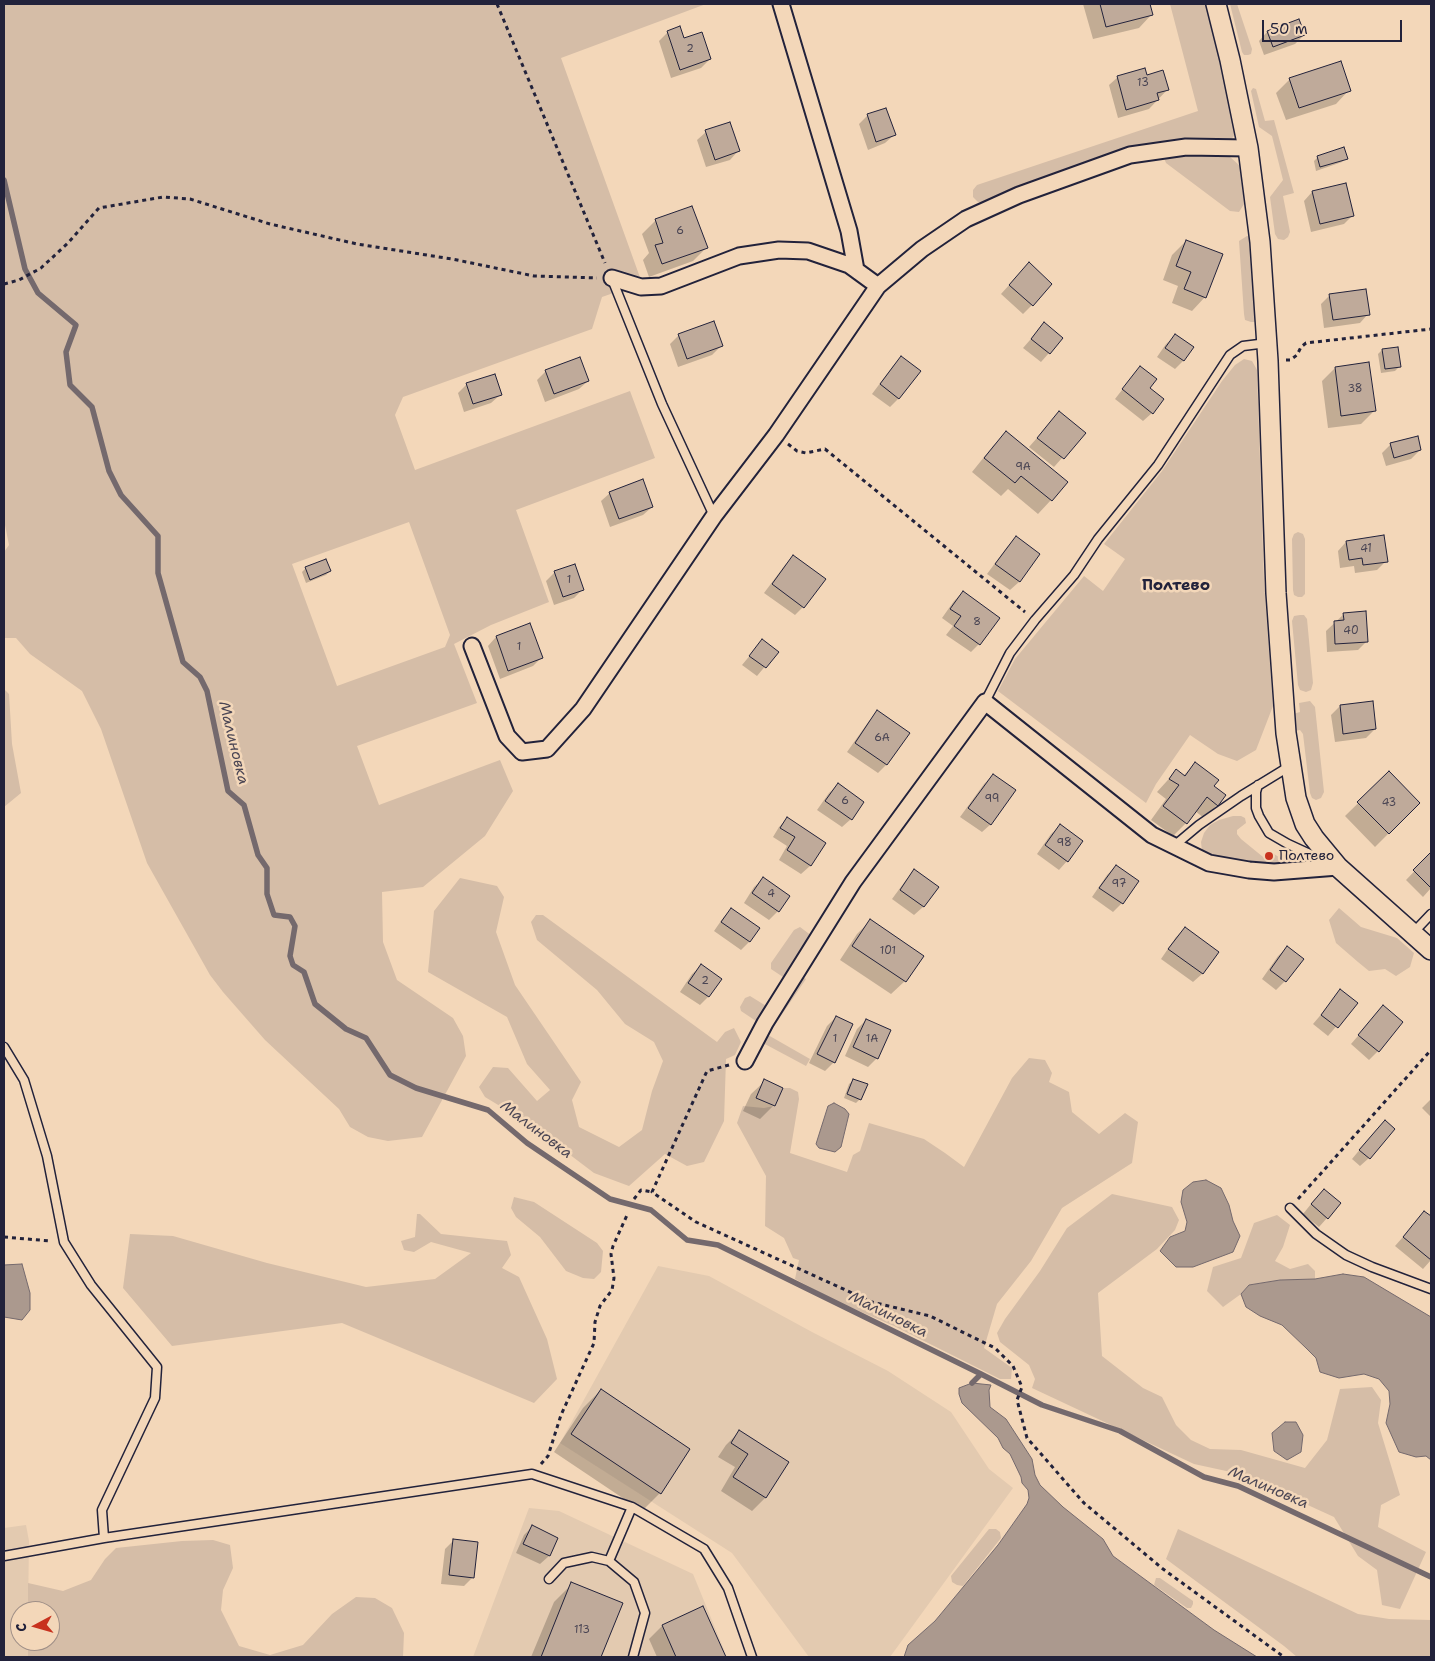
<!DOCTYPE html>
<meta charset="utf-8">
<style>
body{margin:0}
#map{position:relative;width:1435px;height:1661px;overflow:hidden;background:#f3d7b9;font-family:"Shantell Sans",sans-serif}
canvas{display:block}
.frame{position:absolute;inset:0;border:5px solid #22223b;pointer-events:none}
.north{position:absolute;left:10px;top:1601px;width:50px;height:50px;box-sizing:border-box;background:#f3d7b9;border:1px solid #9f8f87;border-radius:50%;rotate:264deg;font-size:14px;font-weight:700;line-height:20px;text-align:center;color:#22223b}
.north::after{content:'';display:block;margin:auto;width:18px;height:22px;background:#c8321e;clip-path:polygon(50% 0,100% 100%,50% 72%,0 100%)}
.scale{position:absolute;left:1262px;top:20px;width:140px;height:22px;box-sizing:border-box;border:2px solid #22223b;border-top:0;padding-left:6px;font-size:15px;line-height:18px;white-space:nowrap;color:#22223b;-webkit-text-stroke:4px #f3d7b9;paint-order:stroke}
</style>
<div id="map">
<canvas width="1435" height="1661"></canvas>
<div class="frame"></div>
<div class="north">С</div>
<div class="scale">50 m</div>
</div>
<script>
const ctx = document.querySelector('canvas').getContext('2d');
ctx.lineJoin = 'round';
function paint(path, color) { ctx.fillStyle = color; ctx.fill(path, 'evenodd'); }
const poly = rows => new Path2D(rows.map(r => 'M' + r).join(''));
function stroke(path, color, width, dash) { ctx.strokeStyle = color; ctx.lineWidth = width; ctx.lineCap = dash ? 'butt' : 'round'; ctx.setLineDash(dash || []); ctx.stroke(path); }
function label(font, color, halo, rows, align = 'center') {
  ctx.font = font + ' "Shantell Sans",sans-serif'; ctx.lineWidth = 5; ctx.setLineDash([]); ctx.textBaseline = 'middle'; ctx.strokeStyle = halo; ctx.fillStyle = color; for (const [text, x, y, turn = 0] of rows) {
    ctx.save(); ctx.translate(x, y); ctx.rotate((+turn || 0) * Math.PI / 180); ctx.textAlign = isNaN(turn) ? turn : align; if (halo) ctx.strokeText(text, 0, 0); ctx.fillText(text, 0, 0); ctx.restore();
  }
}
const built = poly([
 [658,1266,709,1276,812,1332,888,1371,951,1412,989,1469,1013,1488,890,1657,809,1657,732,1553,560,1443],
 [529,1508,559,1511,693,1574,727,1657,473,1657],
 [26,1525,29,1541,28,1611,20,1611,20,1641,28,1641,28,1657,4,1657,4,1528]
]);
const green = poly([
 [4,4,706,4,561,58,642,283,602,297,592,329,403,397,395,415,415,470,630,391,655,458,516,510,549,602,491,625,454,644,477,703,357,746,379,805,500,760,513,791,485,836,423,887,382,892,383,942,397,980,453,1018,463,1036,466,1056,422,1137,388,1141,368,1137,350,1127,339,1109,265,1040,223,992,210,975,147,863,101,729,82,691,30,654,16,638,4,638,4,552,9,545,5,525,4,523],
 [409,522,450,635,445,647,337,686,292,564],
 [1170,4,1208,4,1223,64,1236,133,1230,141,1186,143,985,203,978,202,973,197,973,190,977,185,1198,111],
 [1230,4,1237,4,1252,49,1251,54,1248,55,1244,55,1242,52],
 [1253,88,1256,89,1265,121,1274,120,1294,193,1283,196,1290,232,1288,237,1284,240,1278,239,1275,234,1270,197,1283,180,1272,136,1259,127,1251,91],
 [1168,155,1229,156,1240,166,1244,204,1239,212,1230,211,1166,163,1164,158],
 [1247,236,1251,237,1256,322,1251,322,1245,320,1244,314,1239,241],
 [1244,359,1252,361,1257,370,1264,582,1273,706,1256,750,1237,761,1218,754,1190,735,1156,784,1146,803,998,691,1015,659,1084,576,1103,591,1125,559,1104,544,1162,471,1222,381,1235,365],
 [1298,532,1303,534,1305,539,1305,594,1302,597,1298,597,1294,595,1293,590,1292,539,1294,534],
 [1300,615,1304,615,1307,619,1313,683,1311,690,1306,692,1300,690,1298,685,1292,621,1294,616],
 [4,689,9,694,12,744,21,793,4,807],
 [1310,701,1315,707,1324,792,1321,798,1316,800,1312,798,1310,793,1303,734,1300,730,1294,731,1293,714,1300,712,1299,703],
 [1233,816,1241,816,1245,818,1246,823,1237,830,1237,834,1241,839,1268,861,1274,854,1282,859,1284,865,1281,866,1224,860,1205,854,1202,851,1201,842,1204,833,1210,825,1219,820],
 [460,878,497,886,504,897,496,932,515,985,581,1082,572,1100,579,1127,619,1147,642,1130,652,1091,663,1061,654,1042,625,1024,597,990,537,940,531,922,536,915,543,915,717,1042,725,1032,734,1028,741,1042,735,1055,726,1059,724,1121,704,1162,687,1166,665,1154,629,1186,594,1173,528,1123,485,1097,479,1087,493,1067,508,1068,537,1101,550,1090,527,1064,507,1017,428,972,434,911],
 [1339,908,1361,927,1397,938,1414,953,1410,967,1396,976,1385,969,1369,971,1358,962,1336,943,1329,920],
 [800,927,812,936,795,971,806,979,768,1035,810,1059,806,1066,763,1043,763,1031,765,1027,741,1011,740,1007,745,998,750,996,771,1009,792,983,771,969,771,963,794,930],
 [1029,1058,1045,1060,1052,1073,1049,1082,1069,1092,1072,1112,1099,1134,1125,1113,1138,1122,1132,1163,1062,1208,1031,1261,997,1304,984,1348,1012,1368,1011,1379,1000,1379,894,1326,838,1302,795,1279,799,1260,793,1258,784,1238,765,1226,766,1176,737,1123,743,1106,764,1108,774,1106,783,1088,790,1088,798,1092,799,1099,790,1153,847,1172,853,1155,860,1151,869,1123,924,1139,945,1153,964,1167,1012,1078],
 [1112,1194,1172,1207,1179,1220,1175,1230,1157,1249,1098,1293,1102,1356,1143,1388,1162,1397,1176,1425,1191,1440,1210,1449,1241,1450,1305,1468,1327,1440,1340,1389,1372,1387,1381,1400,1378,1423,1400,1495,1381,1505,1378,1527,1426,1552,1400,1609,1382,1605,1377,1570,1358,1556,1334,1517,1240,1474,1194,1464,1032,1388,1035,1379,1029,1365,1000,1342,997,1333,1005,1319,1040,1271,1067,1228],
 [514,1197,534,1202,597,1243,603,1251,601,1272,594,1279,583,1278,566,1271,540,1237,516,1217,511,1208],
 [417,1214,420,1214,441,1234,507,1241,511,1255,502,1268,519,1277,547,1339,557,1379,534,1403,342,1323,172,1346,123,1288,130,1234,173,1236,267,1263,366,1287,435,1279,471,1253,431,1242,414,1252,404,1250,401,1241,415,1237],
 [1277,1215,1290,1225,1283,1247,1275,1261,1290,1269,1308,1264,1315,1271,1315,1279,1280,1280,1249,1285,1241,1294,1223,1307,1207,1291,1213,1267,1241,1258,1254,1223],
 [989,1529,996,1529,1000,1532,1001,1538,963,1586,957,1585,952,1582,951,1576],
 [1178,1529,1358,1614,1389,1619,1431,1620,1431,1657,1297,1657,1284,1646,1166,1559],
 [213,1540,230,1545,233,1568,223,1590,221,1610,239,1646,270,1655,303,1645,332,1614,356,1597,375,1598,392,1608,404,1633,403,1657,28,1657,28,1641,50,1641,50,1611,28,1611,28,1583,63,1591,91,1580,105,1559,116,1548,182,1541],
 [1156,1578,1160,1578,1193,1601,1193,1604,1191,1608,1187,1608,1154,1585]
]);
const water = poly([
 [834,1103,845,1109,849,1114,841,1147,835,1152,819,1148,816,1144,828,1106,834,1103],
 [1206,1180,1221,1188,1229,1205,1233,1221,1240,1236,1233,1252,1193,1267,1176,1267,1160,1251,1170,1237,1185,1231,1187,1222,1181,1202,1183,1190,1193,1182,1206,1180],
 [22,1264,30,1293,30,1310,22,1320,4,1317,4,1265,22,1264],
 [1343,1274,1364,1277,1431,1317,1431,1460,1426,1456,1416,1457,1399,1452,1386,1423,1390,1404,1389,1391,1379,1379,1364,1374,1339,1378,1320,1372,1316,1358,1306,1348,1282,1325,1260,1316,1246,1307,1241,1294,1249,1285,1280,1280,1315,1279,1343,1274],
 [972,1383,991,1385,989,1390,990,1407,1006,1419,1032,1459,1035,1475,1040,1485,1063,1507,1103,1539,1113,1556,1214,1630,1257,1657,904,1657,908,1645,935,1621,998,1545,1027,1504,1029,1498,1028,1490,1022,1483,1021,1477,1010,1454,1003,1448,998,1438,962,1403,959,1394,959,1388,972,1383],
 [1285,1422,1296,1422,1303,1435,1301,1452,1287,1460,1274,1451,1272,1433,1285,1422]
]);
const shadow = poly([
 [1083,4,1149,4,1152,14,1139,28,1093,39],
 [1298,20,1304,35,1295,44,1264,55,1259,41,1267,32],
 [668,32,684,40,710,59,701,68,671,78,659,41],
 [1146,76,1167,90,1149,109,1118,118,1109,85,1118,77],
 [1290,79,1349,90,1336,104,1286,120,1276,93],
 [868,115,894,135,885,143,868,150,859,124],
 [706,132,738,151,730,160,706,167,697,140],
 [1318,157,1346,158,1342,162,1316,171,1314,161],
 [1345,185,1352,216,1344,224,1311,232,1304,201,1312,192],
 [656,220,706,248,693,261,649,277,643,260,649,253,642,234],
 [1186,241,1205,297,1192,311,1172,303,1178,286,1163,280,1172,255],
 [1020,273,1032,305,1023,314,1001,294],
 [1330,295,1368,314,1360,323,1324,328,1321,304],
 [1044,324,1049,353,1041,362,1023,348],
 [679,335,721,346,712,355,678,367,670,344],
 [1175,336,1192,347,1183,361,1175,369,1157,357,1166,344],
 [1382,350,1399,367,1395,371,1381,373,1378,354],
 [901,358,899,398,890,407,872,394,893,366],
 [1368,363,1374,411,1361,424,1328,428,1322,381,1335,368],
 [546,371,588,381,579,389,545,402,537,380],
 [1132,377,1152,413,1143,421,1115,399],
 [467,384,500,395,491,403,464,412,458,393],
 [1059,413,1084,433,1054,467,1029,447],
 [1006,433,1051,500,1038,514,1008,489,1001,496,972,472,993,446],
 [1391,444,1420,450,1411,459,1386,466,1382,453],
 [610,493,652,507,643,515,610,527,601,501],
 [1016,538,1038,555,1019,582,1010,590,987,574,1007,547],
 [1346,542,1386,561,1377,570,1355,573,1354,566,1340,568,1338,551],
 [794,556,803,607,795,615,764,593,785,565],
 [306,568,330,571,326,575,306,583,302,572],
 [555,572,583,589,574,598,554,605,546,581],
 [963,592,979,644,971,652,946,635,953,626,942,618,954,601],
 [1344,614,1367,641,1358,650,1327,652,1326,631],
 [496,637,542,657,533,666,500,679,488,646],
 [762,641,777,652,757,676,742,665],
 [1340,706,1375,729,1366,738,1335,742,1331,715],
 [878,712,908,733,886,765,878,773,847,752,869,721],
 [1195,764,1212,786,1217,805,1204,818,1195,811,1186,823,1173,836,1151,820,1166,799,1157,792,1176,771,1183,776],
 [1389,773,1419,803,1375,847,1345,816],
 [993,775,991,824,982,832,960,817,984,784],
 [838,785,851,819,842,827,817,810,829,793],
 [787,819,824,843,810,866,801,874,779,860,787,846,773,837,779,827],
 [1060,826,1067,861,1059,870,1037,854,1051,834],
 [1431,854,1431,888,1423,897,1406,880],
 [1116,866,1137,881,1122,903,1113,912,1092,897,1107,875],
 [915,871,937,887,923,907,914,915,892,899,906,880],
 [763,879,778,911,769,920,744,903,754,887],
 [731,909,750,941,741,950,714,931,723,918],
 [870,921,905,981,891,994,840,960,857,934],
 [1185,929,1217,952,1202,974,1193,982,1161,959,1176,937],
 [1287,948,1302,959,1285,981,1276,990,1262,979,1278,956],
 [701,966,720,979,708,997,700,1005,680,992,692,974],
 [1341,991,1356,1003,1328,1036,1313,1024],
 [1383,1007,1378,1051,1369,1060,1351,1044],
 [836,1017,834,1062,825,1071,809,1063,827,1026],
 [866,1020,877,1058,868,1067,845,1056,857,1029],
 [854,1080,860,1099,856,1103,844,1098,849,1084],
 [765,1081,774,1105,760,1119,743,1111,751,1094],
 [1431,1099,1431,1117,1422,1108],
 [1376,1130,1369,1158,1360,1166,1352,1159],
 [1315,1199,1327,1218,1319,1227,1303,1214],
 [1425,1212,1431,1218,1431,1260,1423,1269,1395,1246],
 [601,1390,689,1450,660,1493,642,1511,554,1452,583,1408],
 [739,1432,787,1462,765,1498,752,1511,721,1491,735,1467,718,1457,726,1445],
 [532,1527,557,1538,549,1556,540,1564,516,1553,524,1535],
 [454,1540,473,1577,464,1586,441,1584,445,1549],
 [572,1584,621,1604,599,1657,531,1657,554,1602],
 [702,1608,725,1657,657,1657,649,1639,662,1626]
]);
const stream = poly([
 [4,180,25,269,38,293,76,325,66,352,70,385,92,407,109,471,121,495,158,536,158,573,183,662,200,677,207,691,228,791,244,805,258,855,267,868,267,894,274,915,290,917,295,926,290,956,293,965,304,972,315,1004,346,1029,366,1038,390,1075,416,1088,488,1110,527,1143,610,1199,651,1210,687,1240,718,1245,981,1374,1042,1405,1120,1431,1204,1477,1238,1486,1431,1577],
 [972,1383,981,1374]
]);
const building = poly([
 [1100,4,1150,4,1153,15,1106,27,1100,4],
 [1299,19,1305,35,1273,47,1267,31,1299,19],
 [680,26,684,38,702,32,711,59,680,70,667,31,680,26],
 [1341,61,1351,91,1299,108,1289,78,1341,61],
 [1145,68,1147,75,1163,70,1169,90,1157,93,1159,100,1126,110,1117,76,1145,68],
 [886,108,896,135,876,142,867,114,886,108],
 [730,122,740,151,715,160,705,130,730,122],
 [1344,147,1348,159,1320,167,1317,156,1344,147],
 [1346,183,1354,216,1320,224,1312,191,1346,183],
 [692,206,708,248,662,264,655,245,663,243,655,219,692,206],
 [1186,240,1223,254,1206,298,1184,289,1191,272,1176,266,1186,240],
 [1029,262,1052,284,1033,306,1009,285,1029,262],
 [1366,289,1370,315,1333,320,1329,294,1366,289],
 [714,321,723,346,687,359,678,334,714,321],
 [1044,322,1063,338,1050,354,1031,339,1044,322],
 [1175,334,1194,347,1184,361,1165,348,1175,334],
 [1398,347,1401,367,1385,369,1382,349,1398,347],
 [901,356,921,371,899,399,880,384,901,356],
 [580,357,589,381,554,394,545,370,580,357],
 [1369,362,1376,411,1341,416,1335,367,1369,362],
 [1140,366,1157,379,1150,388,1164,399,1153,414,1122,389,1140,366],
 [495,374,502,395,473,404,466,383,495,374],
 [1059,411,1086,433,1064,459,1037,438,1059,411],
 [1006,431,1068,482,1052,501,1021,476,1015,483,984,458,1006,431],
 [1418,436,1421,450,1394,458,1390,443,1418,436],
 [643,479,653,507,619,519,609,492,643,479],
 [1384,535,1388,562,1363,565,1362,558,1349,560,1346,541,1384,535],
 [1016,536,1040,554,1020,582,995,564,1016,536],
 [793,555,826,579,804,608,772,584,793,555],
 [326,559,331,571,310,580,305,567,326,559],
 [575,564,584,590,563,597,554,571,575,564],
 [963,591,1000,618,980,645,954,626,961,616,950,609,963,591],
 [1366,611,1368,642,1335,644,1334,621,1344,620,1343,613,1366,611],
 [530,623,543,658,508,671,496,636,530,623],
 [762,639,779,652,766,668,749,656,762,639],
 [1373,701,1376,729,1343,734,1340,705,1373,701],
 [877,710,910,733,887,765,855,743,877,710],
 [1195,762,1219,780,1214,786,1226,795,1218,806,1207,797,1187,824,1163,806,1179,785,1169,779,1176,769,1185,776,1195,762],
 [1389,771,1420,803,1389,834,1357,802,1389,771],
 [993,774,1016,790,991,825,968,808,993,774],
 [838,783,864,802,852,820,825,801,838,783],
 [787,817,826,843,811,866,787,850,795,837,780,828,787,817],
 [1060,824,1083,841,1068,862,1045,845,1060,824],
 [1431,852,1431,888,1413,870,1431,852],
 [1116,865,1139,881,1123,904,1099,888,1116,865],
 [914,869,939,887,924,907,900,890,914,869],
 [763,877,790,896,779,912,752,893,763,877],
 [731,908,760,928,750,942,721,922,731,908],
 [870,919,924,956,906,982,852,946,870,919],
 [1185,927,1219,952,1203,974,1168,949,1185,927],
 [1287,946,1304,959,1286,982,1270,970,1287,946],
 [701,964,722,979,709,997,688,983,701,964],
 [1340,989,1358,1003,1338,1028,1321,1015,1340,989],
 [1383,1005,1403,1022,1379,1052,1358,1035,1383,1005],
 [836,1016,853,1024,835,1063,817,1054,836,1016],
 [866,1019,891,1030,878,1059,853,1047,866,1019],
 [764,1079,783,1088,775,1106,756,1098,764,1079],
 [853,1079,868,1084,861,1100,847,1094,853,1079],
 [1385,1120,1395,1129,1370,1159,1359,1150,1385,1120],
 [1324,1189,1341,1203,1328,1219,1311,1204,1324,1189],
 [1424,1211,1431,1216,1431,1260,1403,1237,1424,1211],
 [601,1389,690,1449,661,1494,571,1434,601,1389],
 [739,1430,789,1462,766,1498,733,1477,748,1454,731,1443,739,1430],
 [532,1525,558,1538,550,1556,523,1544,532,1525],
 [453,1539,478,1542,474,1578,449,1575,453,1539],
 [571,1582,623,1603,601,1657,541,1657,571,1582],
 [703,1606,726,1657,676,1657,662,1625,703,1606]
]);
const path = poly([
 [497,4,605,263],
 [4,284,19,280,41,268,68,243,99,208,163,197,190,199,270,224,357,244,452,259,534,276,597,278],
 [1286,360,1290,360,1297,355,1301,347,1306,343,1431,329],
 [788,444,797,451,806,453,825,449,1025,612],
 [729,1065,707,1071,652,1192,696,1222,872,1302,930,1316,995,1348,1013,1366,1022,1387,1017,1400,1027,1438,1084,1503,1163,1569,1284,1657],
 [634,1199,641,1190,652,1192],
 [1298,1199,1431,1050],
 [4,1237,50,1241],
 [541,1464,548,1456,561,1415,594,1343,595,1322,600,1306,612,1290,614,1278,611,1254,613,1246,628,1213]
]);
const service = poly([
 [612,279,662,404,714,516],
 [985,702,1010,653,1035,620,1074,575,1098,539,1158,465,1230,355,1243,346,1267,343],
 [1258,785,1256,792,1256,808,1259,816,1269,833,1288,844,1327,862],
 [1174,846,1199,825,1241,796,1290,766],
 [1413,933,1431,914],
 [4,1047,24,1080,47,1156,64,1242,91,1285,157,1367,155,1398,102,1510,104,1538],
 [1290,1208,1316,1234,1346,1255,1372,1267,1431,1289],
 [632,1507,609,1561,634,1582,645,1613,633,1657],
 [4,1556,104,1538,532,1474,632,1507,704,1549,728,1588,752,1657],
 [549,1579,564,1563,592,1557,609,1561]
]);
const minor = poly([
 [781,4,849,231,856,270,878,286],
 [612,278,641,287,661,286,739,256,779,250,808,251,849,265,856,270],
 [472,646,507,736,522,752,547,749,583,709,714,516,776,435,878,286,922,249,966,219,1019,195,1130,155,1186,147,1248,148],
 [745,1061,765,1023,853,882,985,702,1152,835,1209,863,1249,870,1274,872,1338,867]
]);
const tertiary = poly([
 [1216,4,1230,60,1248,148,1260,242,1268,361,1276,593,1286,733,1296,798,1305,824,1314,838,1338,867,1431,950]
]);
const markers = [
 [1269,856,5,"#c8321e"]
];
const numberNames = [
 ["2",690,49],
 ["13",1143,83],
 ["6",680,231],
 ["38",1355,389],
 ["9А",1023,467],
 ["41",1366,549],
 ["1",569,580],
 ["8",977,622],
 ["40",1351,631],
 ["1",519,647],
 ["6А",882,738],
 ["99",992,799],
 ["6",845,801],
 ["43",1389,803],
 ["98",1064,843],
 ["97",1119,884],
 ["4",771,894],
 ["101",888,951],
 ["2",705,981],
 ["1",835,1039],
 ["1А",872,1039],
 ["113",582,1630]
];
const poiNames = [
 ["Полтево",1279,856]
];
const waterNames = [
 ["Малиновка",233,743,76],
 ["Малиновка",536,1130,37],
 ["Малиновка",888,1315,26],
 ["Малиновка",1268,1488,23]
];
const quarterNames = [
 ["Полтево",1176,586]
];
paint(built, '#e3cab0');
paint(green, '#d5bda7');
paint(water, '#ab998e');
stroke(water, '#74696d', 1);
paint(shadow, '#0003');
stroke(stream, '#74696d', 5.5);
paint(building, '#bfaa9a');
stroke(building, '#22223b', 1);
stroke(service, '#22223b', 11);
stroke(minor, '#22223b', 19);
stroke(tertiary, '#22223b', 22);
stroke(path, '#22223b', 3, [4, 4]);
stroke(service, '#f3d7b9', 8);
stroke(minor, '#f3d7b9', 15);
stroke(tertiary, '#f3d7b9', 19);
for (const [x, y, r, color] of markers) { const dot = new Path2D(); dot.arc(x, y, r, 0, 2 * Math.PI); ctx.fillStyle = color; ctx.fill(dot); stroke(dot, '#f3d7b9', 2); }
label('11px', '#494453', null, numberNames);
label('14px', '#22223b', '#f3d7b9', poiNames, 'left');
label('italic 15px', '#4b4654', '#f3d7b9', waterNames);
label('bold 16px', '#22223b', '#f3d7b9', quarterNames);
</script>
